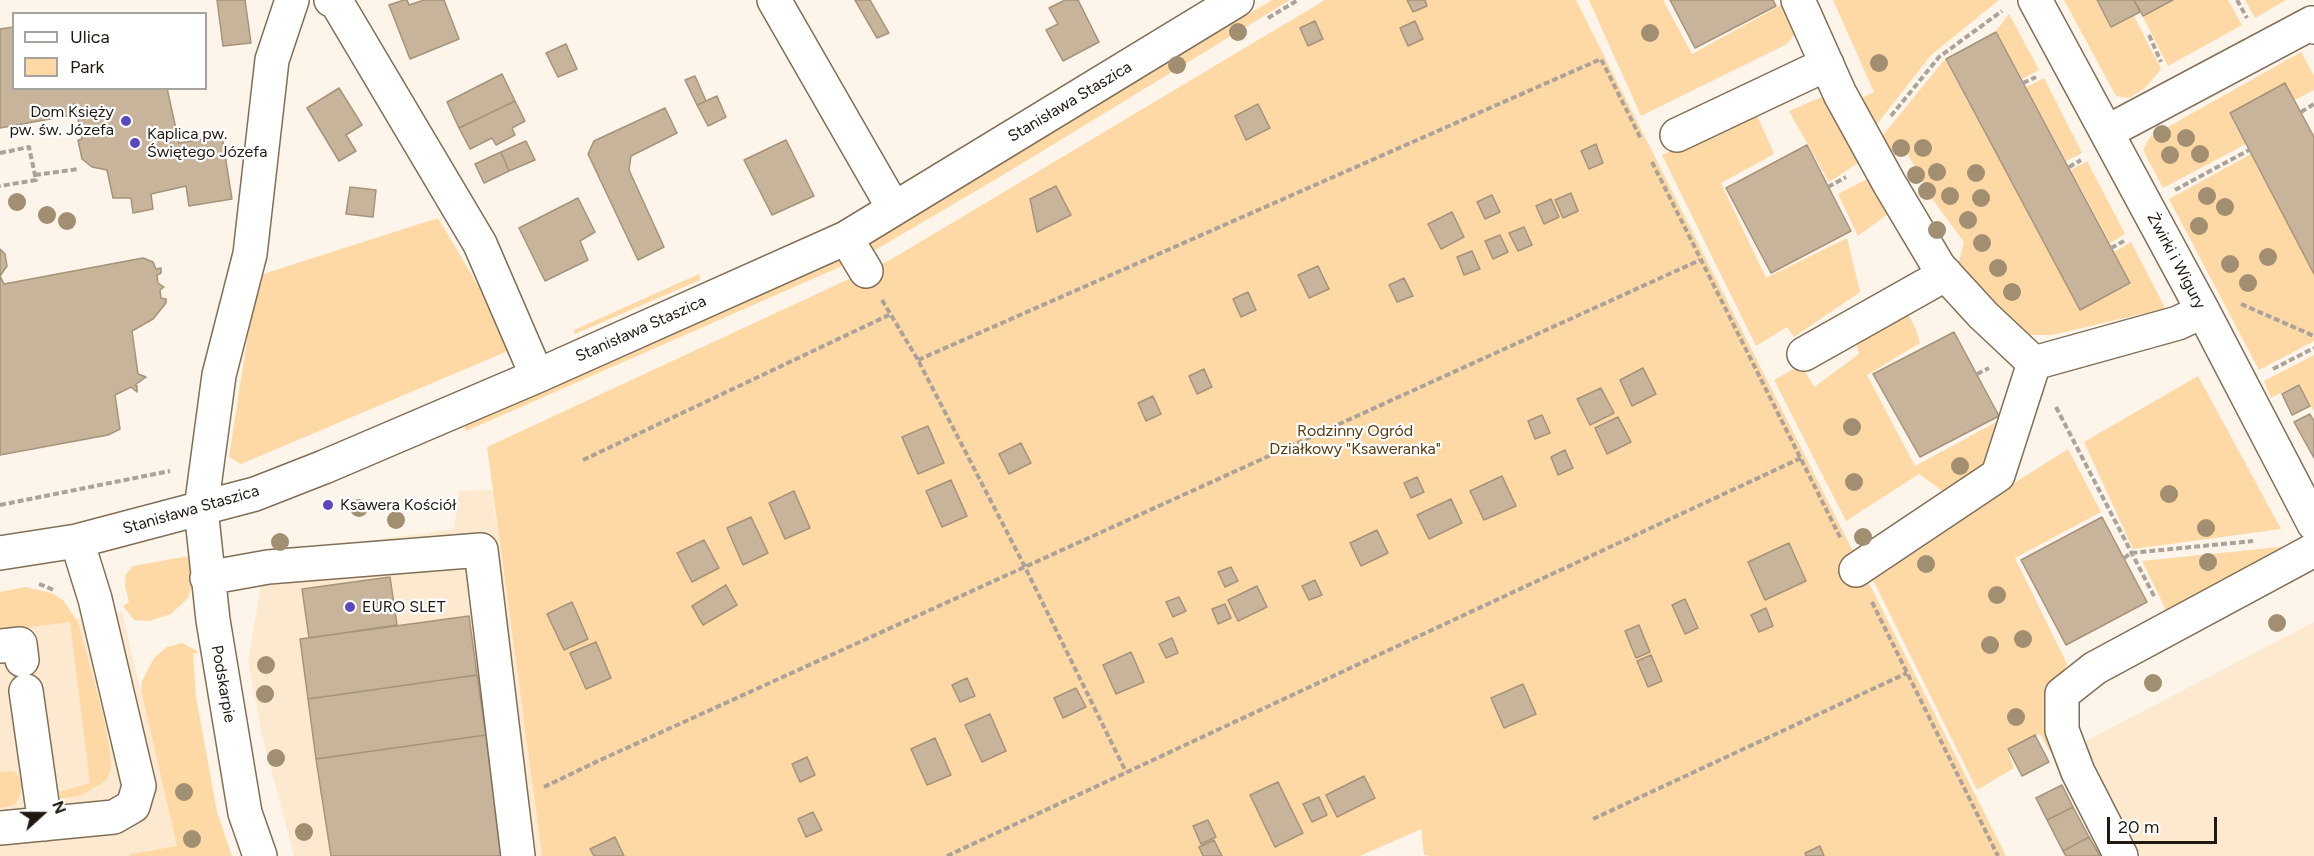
<!DOCTYPE html>
<meta charset="utf-8">
<style>
body{margin:0}
#map{position:relative;width:2314px;height:856px;overflow:hidden;background:#fdf4ea;font-family:Figtree,sans-serif}
canvas{display:block}
.legend{position:absolute;left:12px;top:12px;width:195px;height:78px;box-sizing:border-box;background:#fff;border:2px solid #a6a39f;margin:0;padding:8px 10px;list-style:none;font-size:18px;color:#201910}
.legend li{display:flex;align-items:center;gap:12px;height:30px}
.legend b{width:30px;border:2px solid #a6a39f}
.north{position:absolute;left:12px;top:784px;width:60px;height:60px;-webkit-text-stroke:4px #fff;paint-order:stroke;rotate:69deg;font-size:16px;font-weight:700;line-height:24px;text-align:center;color:#201910}
.north::after{content:'';display:block;margin:auto;width:21px;height:27px;background:#201910;clip-path:polygon(50% 0,100% 100%,50% 72%,0 100%)}
.scale{position:absolute;left:2107px;top:817px;width:110px;height:27px;box-sizing:border-box;border:3px solid #201910;border-top:0;padding-left:8px;font-size:18px;line-height:21px;white-space:nowrap;color:#201910;-webkit-text-stroke:4px #fff;paint-order:stroke}
</style>
<div id="map">
<canvas width="2314" height="856"></canvas>
<ul class="legend">
<li><b style="height:8px;background:#fff"></b>Ulica</li>
<li><b style="height:16px;background:#ffd9a5"></b>Park</li>
</ul>
<div class="north">N</div>
<div class="scale">20 m</div>
</div>
<script>
const ctx = document.querySelector('canvas').getContext('2d');
ctx.lineJoin = 'round';
function paint(path, color) { ctx.fillStyle = color; ctx.fill(path, 'evenodd'); }
const poly = rows => new Path2D(rows.map(r => 'M' + r).join(''));
function stroke(path, color, width, dash) { ctx.strokeStyle = color; ctx.lineWidth = width; ctx.lineCap = dash ? 'butt' : 'round'; ctx.setLineDash(dash || []); ctx.stroke(path); }
function label(font, color, halo, rows, align = 'center') {
  ctx.font = font + ' Figtree,sans-serif'; ctx.lineWidth = 4.5; ctx.setLineDash([]); ctx.textBaseline = 'middle'; ctx.strokeStyle = halo; ctx.fillStyle = color; for (const [text, x, y, turn = 0] of rows) {
    ctx.save(); ctx.translate(x, y); ctx.rotate((+turn || 0) * Math.PI / 180); ctx.textAlign = isNaN(turn) ? turn : align; if (halo) ctx.strokeText(text, 0, 0); ctx.fillText(text, 0, 0); ctx.restore();
  }
}
const built = poly([
 [492,490,542,856,294,856,262,734,248,662,266,555,454,529,459,491],
 [122,612,177,846,130,854,130,856,0,856,0,631],
 [2314,622,2314,856,2141,856,2082,743]
]);
const green = poly([
 [1272,0,1290,0,1003,175,870,253,866,246],
 [1325,0,1576,0,2006,856,1430,856,1424,855,1421,829,1360,856,542,856,487,447,890,260],
 [1589,0,1663,0,1692,54,1783,4,1797,31,1787,44,1641,116],
 [1833,0,1999,0,1931,55,1870,133,1854,102,1874,92],
 [2064,0,2096,0,2111,28,2134,16,2161,69,2146,87,2129,98,2116,96],
 [2175,0,2228,0,2242,25,2168,66,2143,17],
 [2245,0,2286,0,2255,18],
 [2009,14,2039,70,2022,79,1996,31],
 [2301,52,2314,76,2314,90,2295,100,2285,83,2229,113,2246,144,2163,188,2143,150,2150,137],
 [1945,59,2080,310,2131,284,2114,252,2131,242,2164,306,2163,309,2052,335,2024,335,1956,273,1964,242,1933,200,1902,144,1884,159,1875,145],
 [2044,78,2082,153,2066,161,2026,87],
 [1826,95,1861,161,1829,182,1789,111],
 [1755,111,1774,154,1721,183,1766,278,1847,238,1860,292,1794,337,1787,327,1756,346,1662,155],
 [2251,154,2314,274,2314,341,2259,370,2169,199],
 [2087,161,2125,234,2110,243,2071,170],
 [1867,179,1889,213,1858,236,1838,194],
 [438,218,515,348,241,464,229,457,257,276],
 [839,258,842,266,466,431,464,425],
 [699,274,700,280,575,334,574,330],
 [1907,313,1915,327,1920,343,1867,375,1915,466,2002,419,1990,465,1948,495,1919,474,1846,521,1774,380,1801,365,1814,387,1859,354,1853,330],
 [2314,355,2314,411,2299,384,2271,398,2264,381],
 [2198,376,2281,529,2133,549,2084,442],
 [2068,449,2101,512,2015,558,2067,664,2055,689,2060,739,2050,752,2040,734,2007,749,2014,768,1977,790,1870,574],
 [2290,546,2168,614,2142,561],
 [189,556,193,582,188,598,171,614,149,621,134,620,123,606,129,602,125,586,126,574,133,566],
 [25,587,52,593,63,600,78,622,103,714,110,752,111,769,106,780,82,795,60,799,59,792,90,783,70,622,0,631,0,592],
 [182,643,199,652,193,654,196,697,217,812,232,856,130,856,130,854,177,846,141,691,142,681,154,658,167,647],
 [14,771,21,779,22,787,19,797,15,805,0,808,0,772]
]);
const building = poly([
 [217,0,245,0,251,43,223,46,217,0],
 [404,0,407,0,409,5,424,0,444,0,459,39,410,59,389,5,404,0],
 [855,0,870,0,889,33,877,38,855,0],
 [1065,0,1078,0,1099,42,1063,61,1046,30,1058,24,1049,8,1065,0],
 [1407,0,1425,0,1427,6,1413,12,1407,0],
 [1670,0,1773,0,1776,6,1695,48,1670,0],
 [2097,0,2134,0,2140,12,2111,27,2097,0],
 [2134,0,2173,0,2143,16,2134,0],
 [1315,21,1323,39,1308,46,1300,28,1315,21],
 [1415,21,1423,39,1408,46,1400,28,1415,21],
 [14,27,14,88,167,88,179,143,222,136,232,199,189,206,186,186,151,194,153,209,133,213,131,198,113,198,107,170,92,167,82,159,78,140,82,139,75,104,69,105,72,115,0,128,0,29,14,27],
 [1996,32,2130,283,2080,310,1946,59,1996,32],
 [566,44,577,69,558,77,546,53,566,44],
 [502,74,515,101,459,128,447,102,502,74],
 [695,76,706,101,697,105,685,80,695,76],
 [2285,83,2314,137,2314,274,2230,113,2285,83],
 [339,88,362,125,346,135,356,151,339,161,307,108,339,88],
 [717,96,726,117,708,126,697,105,717,96],
 [515,101,525,121,512,128,515,135,496,145,492,138,470,149,459,128,515,101],
 [1258,104,1270,128,1246,140,1235,116,1258,104],
 [665,108,677,133,631,156,629,170,664,247,638,260,588,154,594,141,665,108],
 [786,140,814,196,772,215,744,160,786,140],
 [526,141,535,160,509,171,501,152,526,141],
 [1596,144,1603,163,1589,169,1581,151,1596,144],
 [1807,145,1851,231,1771,273,1726,188,1807,145],
 [501,152,509,171,484,183,475,164,501,152],
 [1056,186,1071,215,1037,232,1030,199,1056,186],
 [350,187,376,190,373,217,346,214,350,187],
 [1571,193,1578,211,1563,218,1555,200,1571,193],
 [1492,195,1500,212,1485,219,1477,202,1492,195],
 [578,198,595,232,580,241,588,260,545,281,519,228,578,198],
 [1551,199,1559,217,1544,224,1536,206,1551,199],
 [1452,212,1464,237,1441,249,1428,224,1452,212],
 [1524,227,1532,245,1518,251,1509,233,1524,227],
 [1500,235,1508,252,1493,259,1485,241,1500,235],
 [0,249,5,254,7,266,0,276,4,284,143,258,153,262,156,269,161,268,161,273,157,275,158,283,164,287,160,290,161,298,166,299,166,303,153,319,132,331,138,374,146,377,135,385,137,386,137,392,131,387,115,395,120,429,108,435,0,455,0,249],
 [1472,251,1480,269,1464,275,1457,257,1472,251],
 [1318,266,1329,289,1309,298,1298,275,1318,266],
 [1404,278,1413,296,1397,302,1389,285,1404,278],
 [1248,292,1256,310,1241,317,1233,299,1248,292],
 [1954,332,1999,416,1920,457,1873,374,1954,332],
 [1643,368,1656,394,1632,406,1620,380,1643,368],
 [1204,369,1212,387,1197,394,1189,376,1204,369],
 [2299,385,2310,406,2292,415,2282,394,2299,385],
 [1601,388,1614,413,1590,425,1577,399,1601,388],
 [1153,396,1161,414,1146,421,1138,403,1153,396],
 [2310,414,2314,421,2314,458,2294,422,2310,414],
 [1542,415,1550,433,1535,439,1528,421,1542,415],
 [1618,417,1631,442,1607,454,1595,428,1618,417],
 [928,426,944,463,918,474,902,437,928,426],
 [1021,443,1031,463,1009,474,999,454,1021,443],
 [1565,450,1573,468,1558,475,1551,457,1565,450],
 [1502,476,1516,506,1484,520,1470,491,1502,476],
 [1417,477,1424,492,1411,498,1404,483,1417,477],
 [951,480,967,516,942,527,926,491,951,480],
 [794,491,810,528,785,539,769,503,794,491],
 [1451,499,1462,523,1429,539,1417,515,1451,499],
 [751,517,768,553,743,565,727,528,751,517],
 [2102,517,2147,602,2066,645,2021,560,2102,517],
 [1377,530,1388,553,1361,566,1350,543,1377,530],
 [704,540,719,568,692,582,677,553,704,540],
 [1789,543,1806,581,1765,600,1748,562,1789,543],
 [1231,567,1238,581,1225,587,1218,572,1231,567],
 [390,577,397,625,309,638,302,589,390,577],
 [1315,580,1322,595,1309,600,1302,586,1315,580],
 [726,585,737,605,703,625,692,606,726,585],
 [1257,586,1267,607,1238,621,1228,600,1257,586],
 [1179,597,1186,611,1173,617,1166,602,1179,597],
 [1685,599,1698,628,1685,634,1672,605,1685,599],
 [572,602,588,639,564,650,547,614,572,602],
 [1225,604,1231,618,1218,624,1212,609,1225,604],
 [1766,608,1773,626,1759,632,1751,615,1766,608],
 [469,616,477,675,308,699,300,639,469,616],
 [1639,625,1650,652,1636,658,1625,631,1639,625],
 [1172,638,1178,653,1166,658,1159,644,1172,638],
 [596,642,611,678,586,689,570,653,596,642],
 [1131,652,1144,682,1116,694,1103,665,1131,652],
 [1651,655,1662,681,1648,687,1637,661,1651,655],
 [477,675,486,735,316,759,308,699,477,675],
 [967,678,975,696,960,702,952,685,967,678],
 [1523,684,1536,714,1504,728,1491,698,1523,684],
 [1076,688,1086,707,1063,718,1054,698,1076,688],
 [990,714,1006,751,982,762,965,725,990,714],
 [486,735,502,856,331,856,316,759,486,735],
 [2035,735,2049,762,2022,776,2008,749,2035,735],
 [935,738,951,775,927,785,911,749,935,738],
 [807,757,815,775,800,782,792,764,807,757],
 [1364,776,1375,798,1337,817,1326,795,1364,776],
 [1278,782,1303,833,1275,847,1250,795,1278,782],
 [2062,785,2073,807,2047,820,2036,798,2062,785],
 [1319,797,1327,815,1312,822,1303,804,1319,797],
 [2073,807,2089,837,2063,851,2047,820,2073,807],
 [813,812,822,830,806,837,798,819,813,812],
 [1208,820,1216,837,1201,844,1193,826,1208,820],
 [615,837,624,856,594,856,590,849,615,837],
 [2089,837,2100,856,2066,856,2063,851,2089,837],
 [1214,840,1222,856,1203,856,1199,847,1214,840],
 [1820,846,1824,856,1806,856,1805,853,1820,846]
]);
const path = poly([
 [2237,0,2247,18],
 [1268,18,1298,0],
 [2149,35,2161,62],
 [2023,83,2036,77],
 [2301,112,2314,104],
 [1891,116,1939,57,2002,11],
 [0,153,29,147,36,180,0,186],
 [1652,162,1841,539],
 [2069,167,2081,160],
 [35,175,79,169],
 [1828,187,1846,177],
 [2175,190,2249,150],
 [2111,248,2124,241],
 [882,300,918,360,1025,567,1126,772],
 [2241,304,2314,336],
 [918,360,1601,59,1641,139],
 [2273,369,2314,348],
 [1977,374,1989,368],
 [2056,407,2155,598],
 [583,460,891,314],
 [0,505,170,471],
 [2124,558,2131,553,2253,541],
 [39,584,54,590],
 [1872,602,1998,856],
 [544,787,598,761,1700,260],
 [1593,819,1907,673],
 [947,856,1801,458]
]);
const minor = poly([
 [331,0,337,3,480,244,537,376],
 [774,0,894,209],
 [1798,0,1840,94,1889,183,1939,267,1983,315,2034,363,2178,323,2203,311],
 [2035,0,2203,311,2314,524],
 [2107,132,2312,23,2314,27],
 [1677,135,1827,64],
 [846,238,866,271],
 [1804,354,1946,274],
 [0,553,77,541,255,494,324,467,537,376,846,238,1237,0],
 [1856,570,1998,475,2034,363],
 [207,578,268,567,481,550,518,856],
 [0,646,20,644,22,660],
 [26,691,45,824],
 [0,828,114,817,133,806,139,786,95,599,77,541],
 [260,856,245,813,213,620,201,509,219,375,250,254,272,60,292,0],
 [2121,856,2078,772,2062,730,2062,694,2095,668,2314,550]
]);
const trees = [
 [1238,32],
 [1650,33],
 [1879,63],
 [1177,65],
 [2162,134],
 [2186,138],
 [1901,148],
 [1923,148],
 [2200,154],
 [2170,155],
 [1937,172],
 [1976,173],
 [1916,175],
 [1927,191],
 [1950,196],
 [2207,196],
 [1981,198],
 [17,202],
 [2225,207],
 [47,215],
 [1968,220],
 [67,221],
 [2199,226],
 [1937,230],
 [1982,243],
 [2268,257],
 [2230,264],
 [1998,268],
 [2248,283],
 [2012,292],
 [1852,427],
 [1960,466],
 [1854,482],
 [2169,494],
 [359,508],
 [396,520],
 [2206,528],
 [1863,537],
 [280,542],
 [2208,562],
 [1926,564],
 [1997,595],
 [2277,623],
 [2023,639],
 [1990,645],
 [266,665],
 [2153,683],
 [265,694],
 [2016,717],
 [276,758],
 [184,792],
 [304,832],
 [192,839]
];
const markers = [
 [126,121,6,"#5b48c0"],
 [135,143,6,"#5b48c0"],
 [328,505,6,"#5b48c0"],
 [350,607,6,"#5b48c0"]
];
const streetNames = [
 ["Stanisława Staszica",1070,102,-31],
 ["Żwirki i Wigury",2176,261,62],
 ["Stanisława Staszica",641,329,-24],
 ["Stanisława Staszica",191,510,-16],
 ["Podskarpie",223,684,80]
];
const poiNames = [
 ["Dom Księży",114,112,"right"],
 ["pw. św. Józefa",114,130,"right"],
 ["Kaplica pw.",147,134],
 ["Świętego Józefa",147,152],
 ["Ksawera Kościół",340,505],
 ["EURO SLET",362,607]
];
const parkNames = [
 ["Rodzinny Ogród",1355,431],
 ["Działkowy \"Ksaweranka\"",1355,449]
];
paint(built, '#fde9cf');
paint(green, '#ffd9a5');
paint(building, '#c7b49b');
stroke(building, '#a5937a', 1.5);
stroke(minor, '#806f57', 36);
stroke(path, '#aba299', 4, [6, 3]);
stroke(minor, '#fff', 33);
ctx.fillStyle = '#a28f72';
for (const [x, y] of trees) { ctx.beginPath(); ctx.arc(x, y, 9, 0, 2 * Math.PI); ctx.fill(); }
for (const [x, y, r, color] of markers) { const dot = new Path2D(); dot.arc(x, y, r, 0, 2 * Math.PI); ctx.fillStyle = color; ctx.fill(dot); stroke(dot, '#fff', 2); }
label('16px', '#201910', '#fff', streetNames);
label('16px', '#201910', '#fff', poiNames, 'left');
label('16px', '#583c0f', '#fff', parkNames);
</script>
